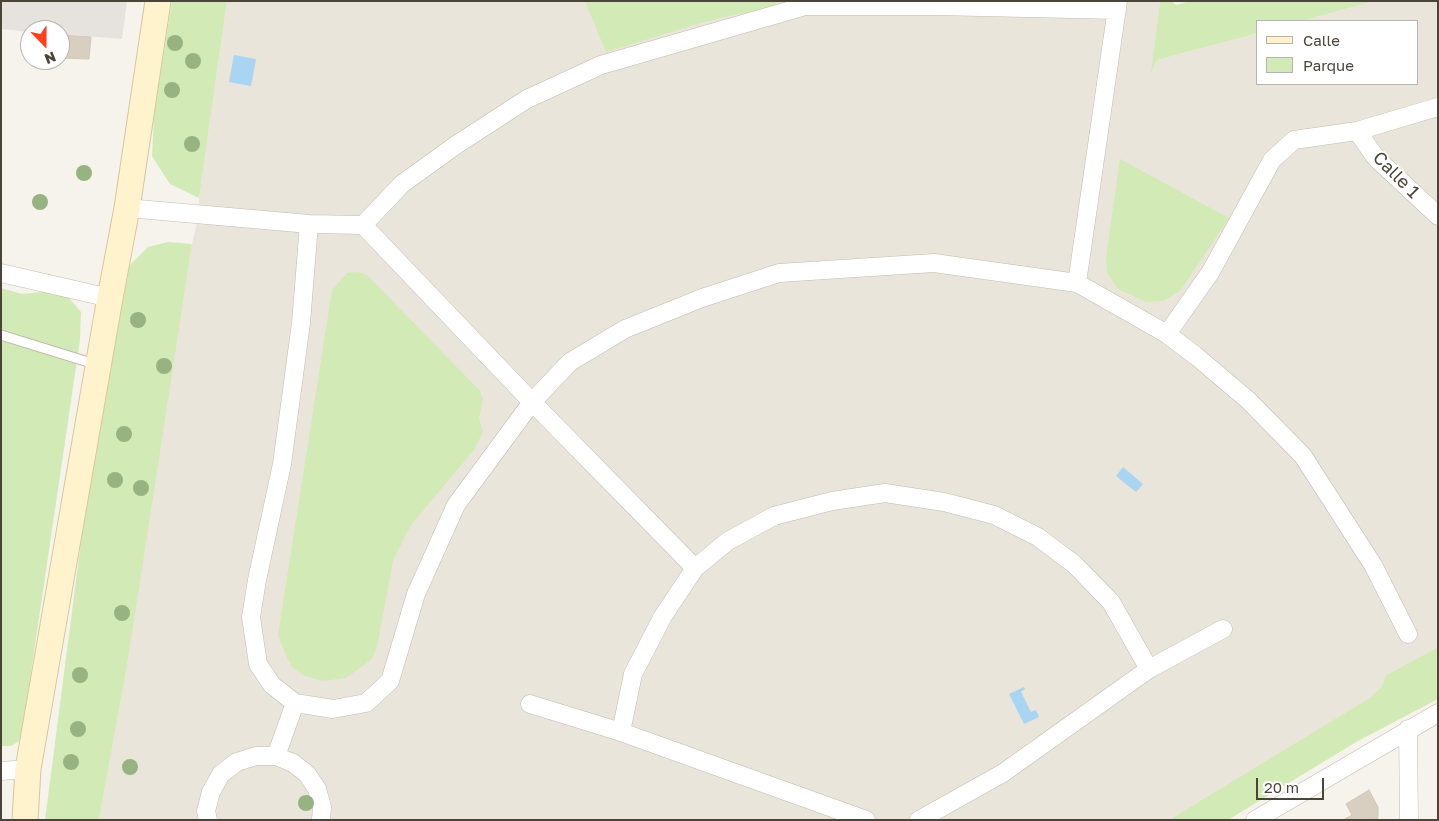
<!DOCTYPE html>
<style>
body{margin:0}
#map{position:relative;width:1439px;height:821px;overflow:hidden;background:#f6f3ec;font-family:"Golos Text",sans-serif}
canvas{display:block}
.frame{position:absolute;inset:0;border:2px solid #4b4439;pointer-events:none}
.legend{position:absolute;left:1256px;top:20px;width:162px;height:65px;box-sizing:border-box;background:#fff;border:1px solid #b7b4b0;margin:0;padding:6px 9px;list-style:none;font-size:15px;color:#4b4439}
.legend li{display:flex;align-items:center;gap:10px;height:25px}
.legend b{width:25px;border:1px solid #b7b4b0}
.north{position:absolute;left:20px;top:20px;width:50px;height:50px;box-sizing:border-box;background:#fff;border:1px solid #b7b4b0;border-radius:50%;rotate:158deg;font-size:14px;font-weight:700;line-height:20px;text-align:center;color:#4b4439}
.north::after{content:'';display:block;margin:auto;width:18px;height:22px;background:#fc3f1d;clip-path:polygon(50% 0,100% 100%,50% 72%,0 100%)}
.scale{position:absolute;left:1256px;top:778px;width:68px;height:22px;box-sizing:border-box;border:2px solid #4b4439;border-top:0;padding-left:6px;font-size:15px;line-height:18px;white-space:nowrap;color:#4b4439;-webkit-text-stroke:4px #fff;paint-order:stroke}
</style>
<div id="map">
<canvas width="1439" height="821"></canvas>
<div class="frame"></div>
<ul class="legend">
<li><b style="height:6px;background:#fff3cd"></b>Calle</li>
<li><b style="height:14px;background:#d2eab5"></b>Parque</li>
</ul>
<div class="north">N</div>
<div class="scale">20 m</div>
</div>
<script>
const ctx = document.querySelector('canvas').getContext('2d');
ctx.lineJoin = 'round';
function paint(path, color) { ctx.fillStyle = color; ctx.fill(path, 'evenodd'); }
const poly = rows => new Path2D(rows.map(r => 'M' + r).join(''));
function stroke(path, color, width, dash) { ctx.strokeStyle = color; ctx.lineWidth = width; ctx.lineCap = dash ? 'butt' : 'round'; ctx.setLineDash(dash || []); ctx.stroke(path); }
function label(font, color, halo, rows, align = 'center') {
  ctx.font = font + ' "Golos Text",sans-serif'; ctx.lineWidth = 4; ctx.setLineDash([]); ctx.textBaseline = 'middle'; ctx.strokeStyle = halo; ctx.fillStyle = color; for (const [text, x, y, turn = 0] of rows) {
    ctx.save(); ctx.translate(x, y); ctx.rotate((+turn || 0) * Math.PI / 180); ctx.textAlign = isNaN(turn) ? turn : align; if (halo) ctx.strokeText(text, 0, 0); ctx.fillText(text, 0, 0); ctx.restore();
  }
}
const residential = poly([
 [227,1,1160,1,1152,71,1157,60,1258,33,1258,84,1418,84,1418,21,1301,21,1375,1,1438,1,1438,647,1386,675,1382,686,1371,697,1170,820,99,820,127,666,157,462,192,244,199,214,199,198]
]);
const industrial = poly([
 [1,1,127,1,122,39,60,34,60,30,30,30,30,32,1,29]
]);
const green = poly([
 [172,1,227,1,199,198,170,184,152,156,154,116],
 [585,1,778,1,772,7,758,12,737,14,704,22,606,52],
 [1160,1,1171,1,1176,5,1190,1,1375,1,1301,21,1258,21,1258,33,1157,60,1151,73],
 [1120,159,1229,218,1180,291,1163,301,1146,302,1118,289,1107,273,1106,258],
 [168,242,192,244,127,666,99,820,45,820,88,488,116,334,130,265,148,247],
 [357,272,367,275,480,391,483,399,479,418,483,432,473,451,411,525,393,561,377,647,371,660,346,678,322,681,305,676,293,668,287,658,278,635,332,290,347,273],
 [1,288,22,294,62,290,81,312,80,340,21,740,11,746,1,746],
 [1438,647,1438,699,1356,742,1228,820,1169,820,1371,697,1382,686,1386,675]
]);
const water = poly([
 [234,55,256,59,251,86,229,82],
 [1123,467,1143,484,1136,492,1116,476],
 [1024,687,1025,689,1021,692,1031,712,1036,710,1039,717,1024,724,1009,694]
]);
const building = poly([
 [60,35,91,37,89,59,60,58,60,35],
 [1369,790,1378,807,1378,818,1374,820,1343,820,1352,815,1346,804,1369,790]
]);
const lane = poly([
 [1,335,98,365]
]);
const street = poly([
 [1357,131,1376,158,1438,216],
 [127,208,309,224,363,225,532,402,695,568],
 [309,224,301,323,282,464,257,580,251,617,258,664,272,685,295,703,333,709,366,703,390,681,416,594,456,505,532,402,570,362,625,329,702,298,779,273,934,263,1077,283,1167,334,1196,356,1248,400,1303,456,1373,565,1408,634],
 [363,225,402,184,456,145,527,99,601,65,805,6,935,6,1117,10],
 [1,273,110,298],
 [1077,283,1118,1],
 [1167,334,1210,273,1272,160,1294,140,1357,131,1438,107],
 [530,704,621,732,866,820],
 [1408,729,1409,820],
 [621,732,633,674,663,616,695,568,728,541,774,516,832,501,885,493,944,502,994,515,1038,537,1074,564,1111,602,1149,669],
 [276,756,295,703],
 [1,771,28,769],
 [208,820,206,811,211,792,221,774,237,762,256,756,276,756,293,763,307,774,317,789,322,807,321,820],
 [919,820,1003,773,1149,669,1223,629],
 [1255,820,1438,713]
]);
const secondary = poly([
 [25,820,28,769,110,298,127,208,158,1]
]);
const trees = [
 [175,43],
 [193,61],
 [172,90],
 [192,144],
 [84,173],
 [40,202],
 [138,320],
 [164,366],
 [124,434],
 [115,480],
 [141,488],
 [122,613],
 [80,675],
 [78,729],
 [71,762],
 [130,767],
 [306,803]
];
const streetNames = [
 ["Calle 1",1396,175,45]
];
paint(residential, '#eae5da');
paint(industrial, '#e6e2dd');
paint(green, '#d2eab5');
paint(water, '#a9d4f2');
paint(building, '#d8cfc1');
stroke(building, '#d3c7b4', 1);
stroke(lane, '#c2bbae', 11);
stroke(street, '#c2bbae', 19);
stroke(secondary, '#d6c79b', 27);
stroke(lane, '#fff', 9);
stroke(street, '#fff', 18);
stroke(secondary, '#fff3cd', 25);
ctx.fillStyle = '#97b381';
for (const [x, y] of trees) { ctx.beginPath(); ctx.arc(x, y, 8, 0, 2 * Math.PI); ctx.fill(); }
label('18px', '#4b4439', '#fff', streetNames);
</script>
